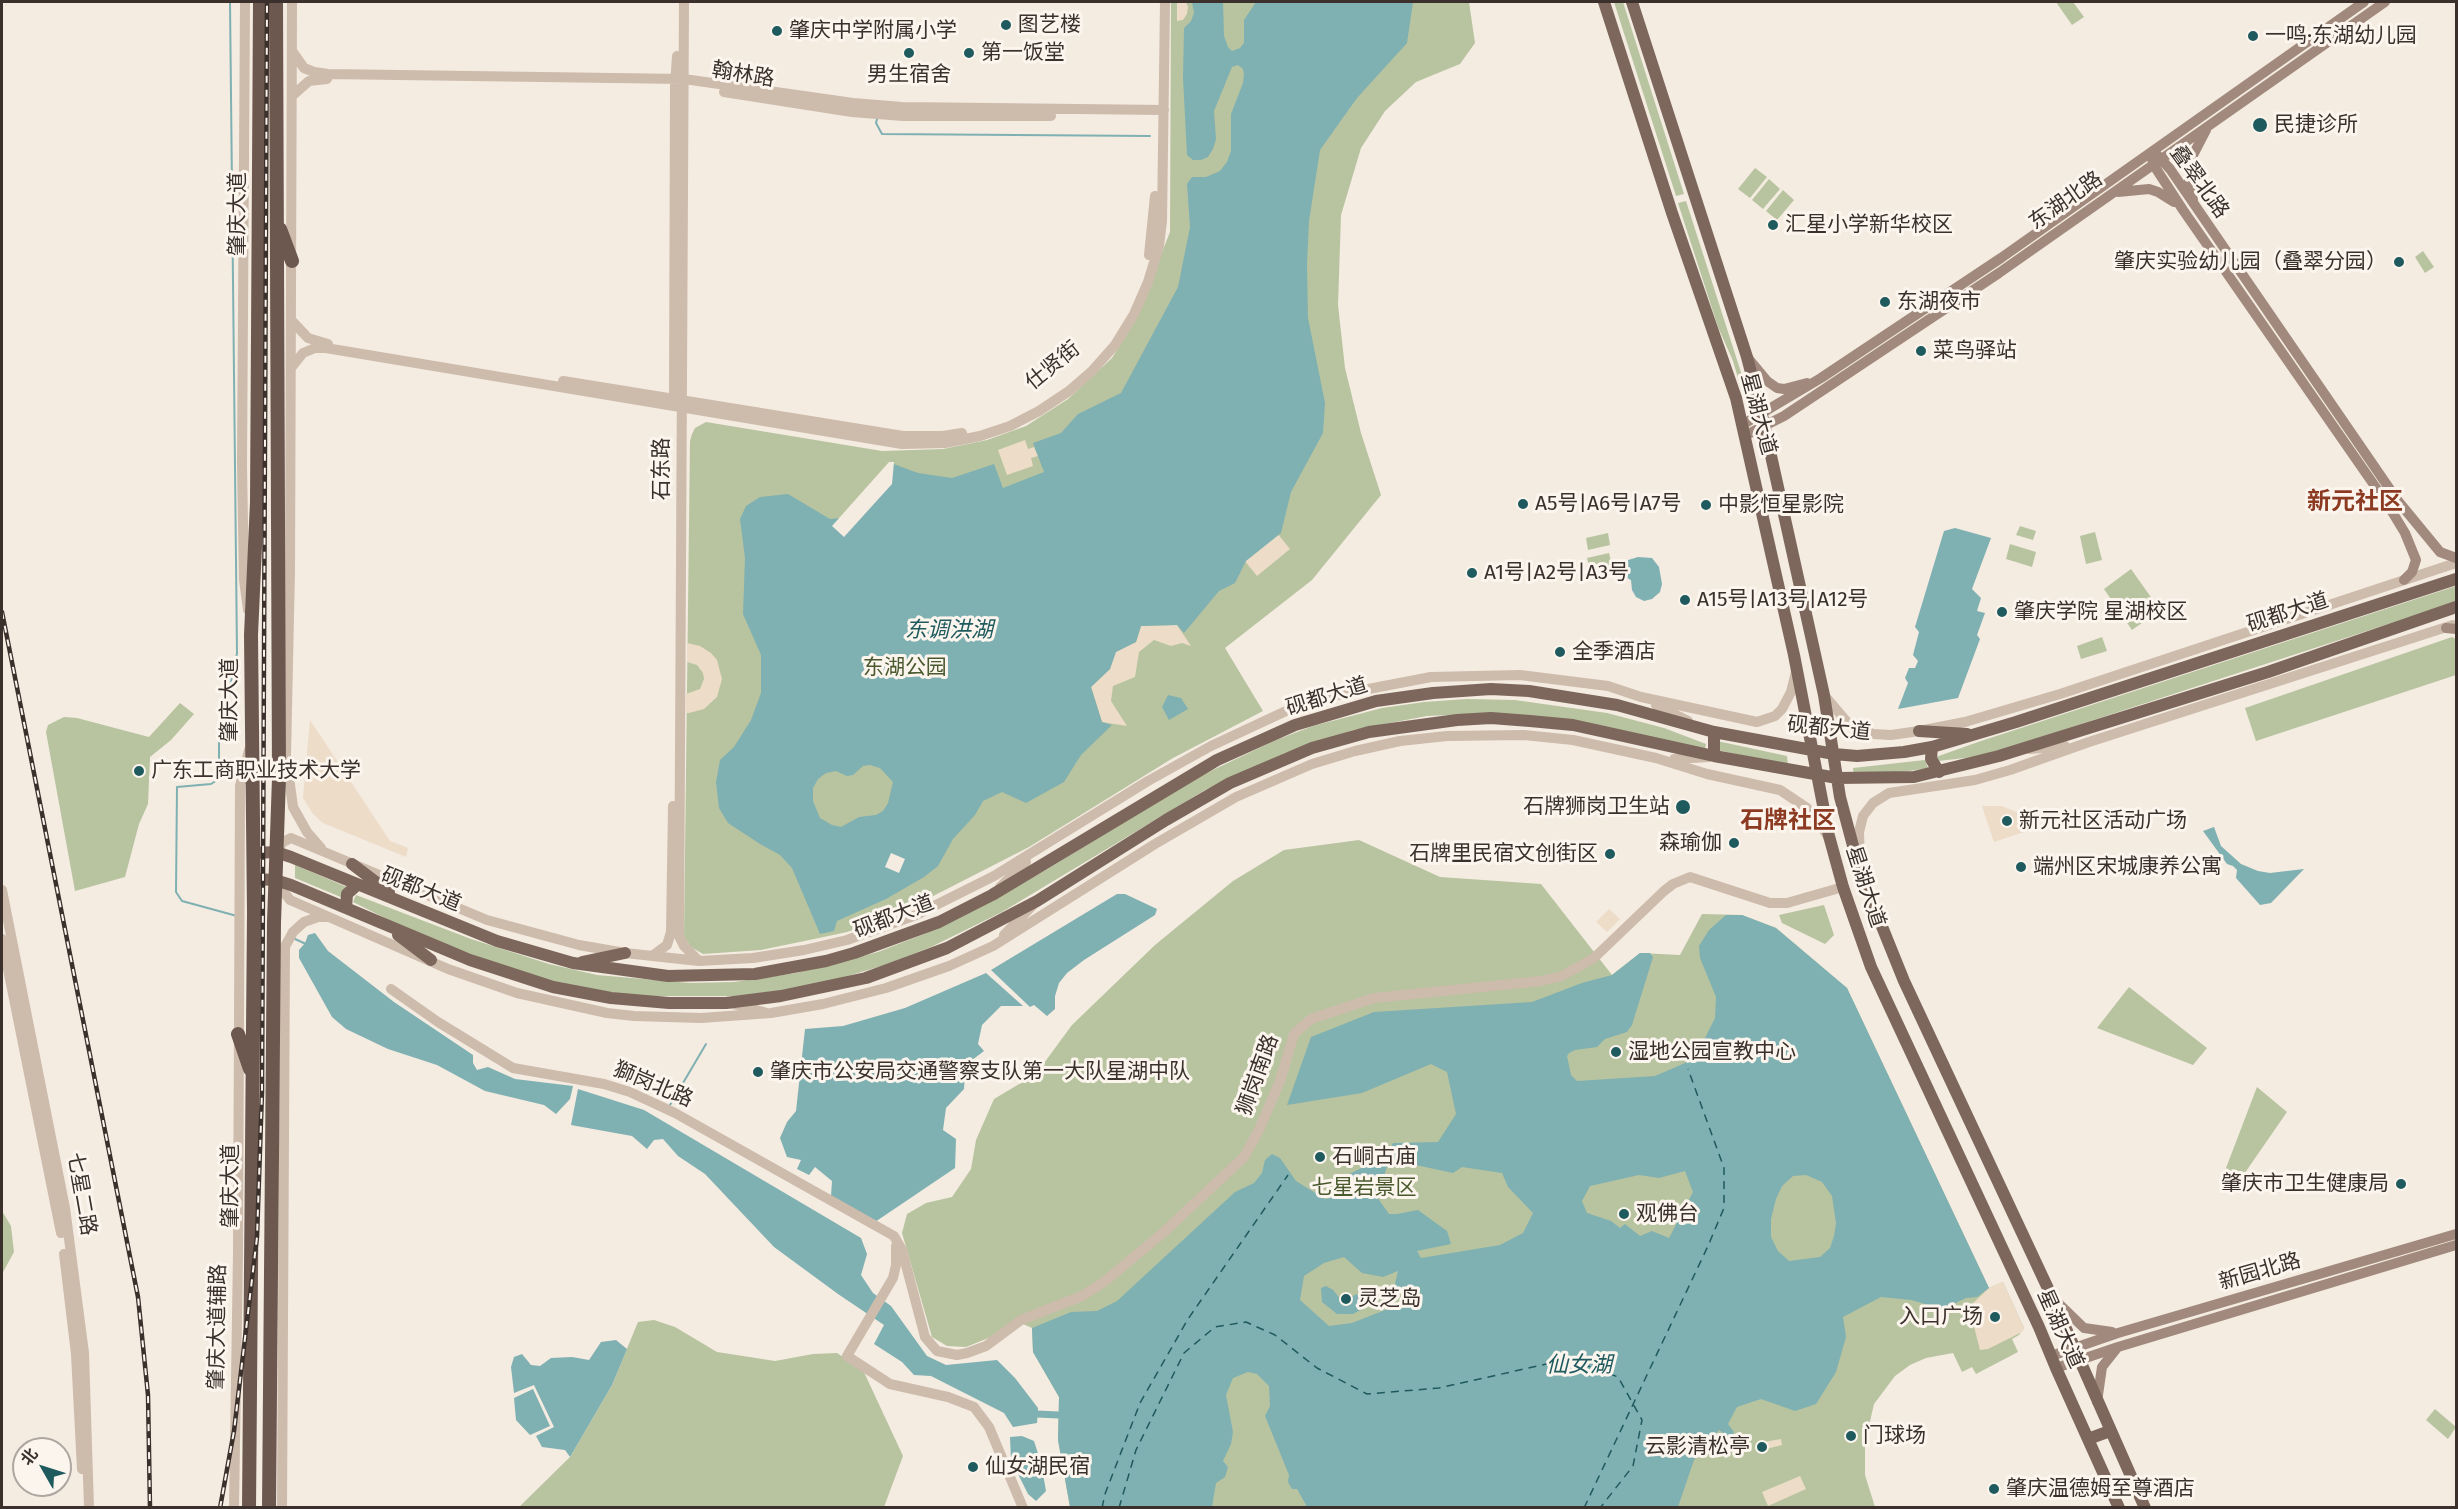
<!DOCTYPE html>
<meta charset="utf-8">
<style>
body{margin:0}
#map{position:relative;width:2458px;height:1509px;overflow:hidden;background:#f4ebe1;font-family:"Fira Sans","Noto Sans SC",sans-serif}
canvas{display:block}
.frame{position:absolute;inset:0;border:3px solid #3b302b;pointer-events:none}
.north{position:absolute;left:12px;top:1437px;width:60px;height:60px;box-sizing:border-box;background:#fbf5ee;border:2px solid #aea6a0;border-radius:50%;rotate:309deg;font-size:16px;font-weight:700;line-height:24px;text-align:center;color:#3b302b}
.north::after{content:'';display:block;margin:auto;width:21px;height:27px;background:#1f5a5e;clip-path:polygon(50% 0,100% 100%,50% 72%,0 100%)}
</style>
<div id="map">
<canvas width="2458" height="1509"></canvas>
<div class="frame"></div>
<div class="north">北</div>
</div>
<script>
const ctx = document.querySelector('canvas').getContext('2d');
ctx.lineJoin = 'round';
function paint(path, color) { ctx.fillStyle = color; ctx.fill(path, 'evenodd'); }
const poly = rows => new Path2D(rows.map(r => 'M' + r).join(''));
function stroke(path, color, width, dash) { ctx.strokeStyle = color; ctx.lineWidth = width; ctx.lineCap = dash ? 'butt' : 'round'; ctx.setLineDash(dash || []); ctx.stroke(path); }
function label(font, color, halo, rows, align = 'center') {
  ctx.font = font + ' "Fira Sans","Noto Sans SC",sans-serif'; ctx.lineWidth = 6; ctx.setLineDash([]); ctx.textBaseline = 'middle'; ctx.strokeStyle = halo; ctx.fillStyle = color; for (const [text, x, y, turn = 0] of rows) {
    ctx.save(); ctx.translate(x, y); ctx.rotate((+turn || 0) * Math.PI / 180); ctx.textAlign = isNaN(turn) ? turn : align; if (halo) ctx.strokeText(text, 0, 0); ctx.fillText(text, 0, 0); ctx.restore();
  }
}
const green = poly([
 [1171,2,1469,2,1475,43,1460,64,1416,82,1385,111,1361,148,1341,215,1338,305,1345,368,1361,433,1381,495,1312,580,1225,648,1263,711,1173,758,1029,847,902,912,847,932,819,938,761,950,703,954,691,947,684,937,690,441,692,434,695,428,706,422,882,451,943,449,987,440,1026,426,1068,399,1112,358,1136,318,1170,232],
 [1614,2,1623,2,1684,194,1676,196],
 [2056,2,2073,2,2084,17,2072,25],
 [1755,168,1767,177,1750,198,1738,189],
 [1769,179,1780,189,1763,209,1752,200],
 [1783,190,1794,200,1777,220,1766,211],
 [1686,201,1747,391,1742,392,1733,361,1718,327,1678,203],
 [2423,251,2434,267,2425,273,2415,257],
 [2020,526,2036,531,2033,540,2016,535],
 [2095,532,2102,560,2086,564,2080,536],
 [1608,533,1610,545,1588,550,1586,538],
 [2010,544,2036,552,2032,567,2006,559],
 [1609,553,1612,565,1590,570,1587,558],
 [2131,569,2160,610,2132,630,2104,589],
 [2456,586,2456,602,1983,756,1938,761,1936,757,1978,742],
 [2102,637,2107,651,2081,659,2077,646],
 [2452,637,2456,639,2456,675,2256,741,2245,708],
 [1467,699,1515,700,1607,713,1664,728,1706,744,1705,749,1469,714,1427,716,1353,730,1285,753,1205,790,1002,912,931,947,885,965,841,978,799,988,737,996,640,996,593,990,540,978,508,968,411,931,353,902,356,895,471,939,549,964,597,975,690,983,734,982,796,973,878,952,924,934,995,899,1049,868,1196,778,1276,740,1313,726,1382,708,1424,702],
 [180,703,194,714,171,740,150,757,148,804,139,824,125,877,75,891,46,732,48,725,64,717,77,718,149,737],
 [1717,741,1787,756,1788,765,1717,750],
 [1925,760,1928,768,1903,772,1854,776,1853,768],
 [1359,840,1440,877,1541,884,1612,975,1640,953,1680,955,1702,914,1742,915,1776,928,1847,988,1989,1288,2003,1282,2024,1328,2019,1335,2012,1339,2018,1352,1976,1374,1972,1367,1962,1372,1953,1353,1926,1358,1910,1365,1895,1376,1874,1404,1865,1443,1865,1475,1875,1507,1070,1507,1058,1440,1059,1397,1033,1352,1032,1328,1016,1321,991,1337,966,1347,947,1346,932,1337,902,1233,907,1214,926,1203,952,1197,971,1169,976,1140,994,1099,1036,1074,1072,1025,1155,945,1233,881,1284,850],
 [295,865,347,887,343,898,295,878],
 [1824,905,1834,935,1825,944,1782,923,1779,915],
 [2129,987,2207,1048,2193,1065,2097,1028],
 [2257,1087,2287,1112,2242,1177,2226,1168],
 [2,1211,11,1226,14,1252,2,1274],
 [654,1320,675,1327,717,1352,775,1361,813,1354,837,1353,863,1370,903,1456,884,1507,518,1508,570,1457,612,1385,638,1322],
 [2435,1409,2456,1427,2448,1439,2426,1420]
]);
const plaza = poly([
 [1177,2,1186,2,1188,7,1187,14,1183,20,1177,21],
 [1025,440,1028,449,1034,447,1038,456,1031,458,1033,466,1007,475,998,450],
 [1273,528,1290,549,1257,576,1240,555],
 [1177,625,1191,646,1182,643,1171,646,1154,640,1139,652,1135,677,1113,686,1111,701,1127,726,1102,722,1091,687,1110,669,1115,652,1136,642,1141,626],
 [687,643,700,646,711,653,717,660,722,679,717,697,704,709,689,713,686,713,686,694,700,689,704,679,703,673,697,665,687,662],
 [310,720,390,841,408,848,406,857,323,823,313,814,303,798],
 [1982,806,2002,806,2021,814,2033,829,1994,842],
 [1609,909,1620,919,1607,932,1596,922],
 [2003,1282,2024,1328,2022,1332,1988,1349,1980,1350,1969,1307,1989,1288],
 [1781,1439,1782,1445,1758,1451,1758,1443],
 [1800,1476,1806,1489,1768,1506,1762,1492]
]);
const water = poly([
 [1192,2,1223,2,1224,36,1228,47,1232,51,1240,48,1244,43,1244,20,1256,2,1413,2,1407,43,1357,98,1320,150,1309,221,1307,264,1308,318,1325,403,1323,433,1291,492,1281,533,1246,561,1235,583,1219,591,1184,633,1177,625,1141,626,1136,642,1116,652,1110,669,1091,687,1102,722,1112,725,1081,755,1064,782,1026,803,1002,792,983,801,975,815,953,839,938,866,924,877,886,899,837,921,834,931,820,934,792,868,780,855,760,844,728,823,719,808,716,782,720,760,734,747,751,720,761,693,761,655,743,614,745,558,740,519,746,506,760,497,788,494,830,519,841,518,891,463,918,473,952,478,994,464,1003,488,1044,472,1033,443,1061,433,1078,414,1121,393,1178,287,1190,227,1187,184,1192,177,1206,177,1220,171,1227,162,1231,151,1231,114,1243,83,1244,74,1243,69,1238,65,1232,67,1214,111,1216,139,1213,149,1208,157,1201,160,1193,160,1187,155,1183,78,1184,28,1191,21,1194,13],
 [870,765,880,768,893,782,888,803,883,811,876,815,859,817,841,827,832,825,820,818,813,801,813,788,818,779,826,773,836,771,847,776,853,775,863,766],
 [1955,528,1991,538,1972,589,1981,598,1977,611,1985,613,1977,635,1980,639,1958,698,1898,709,1908,683,1905,678,1909,668,1915,668,1918,661,1913,655,1919,632,1915,627,1944,531],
 [1638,557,1652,558,1659,567,1662,584,1660,592,1652,599,1644,601,1636,597,1632,590,1631,580,1627,578,1622,581,1620,577,1625,561],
 [1168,695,1181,698,1188,709,1169,720,1162,707],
 [2214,827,2221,846,2241,864,2258,871,2270,873,2304,869,2271,903,2260,905,2236,878,2237,870,2233,866,2227,864,2203,831],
 [1117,894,1125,894,1157,909,1155,915,1084,960,1067,973,1059,983,1055,996,1055,1009,1047,1016,1034,1005,1030,1007,991,970],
 [1726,915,1742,915,1776,928,1847,988,1989,1288,1977,1297,1966,1298,1943,1309,1911,1300,1881,1297,1843,1317,1846,1337,1836,1372,1816,1404,1795,1411,1761,1399,1737,1407,1728,1424,1734,1432,1731,1439,1725,1447,1719,1445,1726,1435,1719,1430,1694,1460,1678,1507,1305,1507,1306,1505,1297,1489,1292,1489,1288,1482,1289,1475,1265,1416,1270,1406,1269,1386,1257,1374,1248,1372,1233,1378,1226,1395,1233,1432,1231,1444,1223,1461,1228,1467,1225,1477,1216,1483,1212,1507,1070,1507,1058,1440,1059,1397,1033,1352,1032,1328,1071,1312,1097,1311,1117,1301,1235,1192,1254,1183,1262,1173,1265,1160,1272,1154,1280,1158,1296,1181,1325,1199,1336,1197,1345,1192,1349,1174,1387,1156,1393,1143,1438,1142,1456,1114,1447,1072,1431,1064,1362,1093,1287,1105,1311,1037,1374,1012,1532,1002,1582,983,1612,975,1640,953,1650,953,1653,957,1632,1025,1627,1032,1605,1039,1597,1047,1575,1050,1569,1053,1567,1056,1571,1075,1577,1081,1655,1076,1685,1063,1699,1050,1715,1018,1716,997,1700,958,1699,946,1709,930],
 [1397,1161,1453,1173,1462,1167,1502,1173,1508,1187,1533,1213,1523,1233,1500,1245,1421,1258,1417,1251,1451,1244,1447,1231,1418,1210,1397,1214,1389,1214,1377,1197,1387,1167],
 [1685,1171,1693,1192,1669,1238,1652,1231,1640,1236,1625,1224,1620,1228,1611,1221,1587,1213,1582,1201,1590,1186,1639,1175,1659,1178],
 [1806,1175,1822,1182,1832,1196,1836,1223,1834,1236,1830,1248,1820,1257,1789,1261,1778,1251,1771,1237,1771,1219,1776,1199,1782,1186,1793,1176],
 [1344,1257,1362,1273,1383,1277,1398,1271,1395,1284,1398,1292,1415,1288,1408,1301,1352,1323,1329,1326,1300,1300,1304,1276,1324,1263],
 [315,933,328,951,394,1002,473,1055,473,1063,477,1070,488,1067,515,1079,573,1086,570,1099,556,1114,544,1105,485,1091,437,1065,388,1049,346,1029,332,1017,299,958,299,950,305,943,308,935],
 [986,973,1023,1006,1001,1006,982,1025,978,1044,984,1051,972,1060,965,1072,964,1089,946,1108,943,1130,956,1139,955,1168,875,1222,831,1196,832,1181,815,1167,809,1175,797,1169,801,1160,787,1157,780,1138,787,1122,796,1111,805,1029,843,1026,905,1008],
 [578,1089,644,1110,861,1238,867,1254,861,1275,873,1293,891,1306,927,1356,946,1365,997,1360,1015,1378,1038,1408,1037,1423,1013,1427,1004,1413,931,1376,914,1375,902,1362,874,1344,884,1325,838,1294,774,1247,705,1174,678,1156,663,1139,654,1140,647,1149,632,1136,571,1125],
 [1326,1286,1333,1290,1342,1301,1357,1294,1369,1296,1370,1305,1353,1314,1337,1314,1322,1302,1321,1288],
 [616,1340,627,1349,612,1385,570,1457,565,1450,542,1447,536,1436,554,1427,534,1385,514,1393,511,1367,514,1357,522,1354,531,1365,540,1366,551,1358,572,1357,589,1360,601,1342],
 [533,1389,550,1426,530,1435,516,1420,514,1398],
 [1022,1436,1034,1441,1041,1463,1046,1491,1036,1501,1028,1494,1011,1460,1010,1437]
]);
const pier = poly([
 [889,462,894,462,892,484,844,537,832,526],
 [891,853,905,859,899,873,885,867]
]);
const stream = poly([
 [230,2,237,653,219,740,219,779,211,784,177,787,176,892,182,901,237,916],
 [877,119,876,123,882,134,1150,136],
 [295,939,306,944],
 [670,1105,706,1044]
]);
const canal = poly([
 [1037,1414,1058,1415]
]);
const ferry = poly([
 [1102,1508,1105,1494,1140,1403,1188,1319,1288,1175],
 [1119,1508,1136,1450,1184,1353,1215,1327,1246,1322,1275,1335,1317,1368,1367,1394,1439,1388,1569,1359,1618,1377,1642,1420,1633,1466,1600,1508],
 [1584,1508,1708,1246,1724,1208,1724,1168,1688,1069]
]);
const tertiary = poly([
 [245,2,242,465,244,580,248,610],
 [292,2,290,570,286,755,293,807,307,832,321,848],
 [684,2,679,936,684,946,699,961],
 [292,51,304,68,314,72,328,74,684,79,853,103,902,107,1164,110],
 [724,92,852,112,903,116,1051,116],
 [292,96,309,81,327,79],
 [1149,255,1155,196],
 [292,321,308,338,328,344],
 [291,368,303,353,315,348,326,348,902,444,945,443,980,436,1010,426,1039,411,1069,391,1092,371,1115,345,1134,314,1148,282,1159,246,1162,221,1165,2],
 [563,381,903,436,943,436,962,433],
 [674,403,675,85,677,56],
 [1824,695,1847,722,1873,734,1891,735,1919,731,1965,722,2060,694,2456,563],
 [1656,705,1688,721],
 [2030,749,2065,746],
 [1674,759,1709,757],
 [276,852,283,842,291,838,487,920,579,945,625,953,699,961,753,958,804,950,847,940,916,915,994,876,1148,781,1211,746,1286,711,1332,696,1431,677,1520,675,1608,686,1641,697,1757,722,1775,716,1782,709,1791,692,1796,672],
 [1860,862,1859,832,1863,816,1873,803,1889,793,1975,780,2010,770,2089,742,2453,625],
 [275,880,290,900,448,969,517,993,607,1013,634,1016,701,1018,771,1013,823,1004,886,988,949,966,993,946,1155,844,1236,797,1312,764,1355,751,1400,741,1447,736,1524,735,1573,740,1656,758,1707,774,1780,790,1807,808,1828,836],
 [1000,887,1026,862],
 [2,890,65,1208,84,1353,89,1508],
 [1004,935,1033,905],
 [2,939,61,1233],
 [282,952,293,932,304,922,318,917,328,917],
 [652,956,667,945,671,932,673,806],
 [391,989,438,1022,513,1068,604,1084,630,1092,675,1113,894,1236],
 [729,1003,764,1012],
 [894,1236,902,1250,925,1337,937,1351,957,1355,967,1353,986,1346,1021,1320,1082,1296,1104,1282,1164,1232,1244,1157,1259,1130,1280,1081,1294,1034,1311,1019,1374,998,1541,981,1562,976,1594,958,1664,891,1673,884,1690,877,1770,903,1787,903,1843,887],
 [896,1246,896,1265,893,1278,847,1356,890,1384,948,1397,974,1407,989,1427,1023,1508],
 [64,1254,76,1354,82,1469],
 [234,1508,238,1253,240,786,249,750],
 [282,1508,285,947]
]);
const secondary = poly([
 [2157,155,2170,169,2398,501,2440,552,2456,558],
 [2152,158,2153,164,2183,210,2388,505,2405,533,2416,560,2412,572,2404,580],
 [2118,192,2149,189,2158,192,2174,202],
 [2193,200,2189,180,2191,159,2206,130],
 [1747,357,1767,381,1777,388,1784,389,1807,383],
 [1742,425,1821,378,2001,258,2364,2],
 [1744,436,1784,416,1999,273,2385,2],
 [2446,628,2456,629],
 [2055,1300,2084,1328,2112,1332],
 [2051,1356,2118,1333,2456,1234],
 [2056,1368,2118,1347,2456,1245],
 [2097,1402,2102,1367,2117,1348]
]);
const primary = poly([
 [1604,2,1672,213,1736,398,1794,655,1829,836,1843,887,1871,967,2039,1327,2056,1368,2119,1508],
 [1632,2,1747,357,1762,415,1824,695,1840,797,1860,872,1904,981,2052,1297,2145,1508],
 [1919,731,1967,734],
 [1932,747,1931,759,1939,772],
 [1714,756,1714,732],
 [254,853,276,852,291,857,497,941,573,963,668,976,755,974,826,961,854,953,939,922,992,895,1217,760,1295,725,1376,701,1433,693,1491,689,1529,691,1617,705,1714,732,1834,754,1857,756,1904,752,1932,747,2016,722,2456,579],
 [352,864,389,892],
 [254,879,275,880,291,885,470,960,553,987,611,998,669,1003,726,1003,781,996,866,978,947,948,1037,901,1166,820,1230,783,1312,748,1369,732,1457,720,1491,718,1530,721,1573,725,1714,756,1837,778,1914,777,1999,756,2268,672,2456,607],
 [346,908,347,894,357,885],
 [398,935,431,960],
 [582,962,625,953],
 [2088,1439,2110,1431]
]);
const trunk = poly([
 [280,229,292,261],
 [238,1034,250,1069],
 [249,1508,254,913,251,635,257,502,260,2],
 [269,1508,274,922,279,778,276,2]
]);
const rail = poly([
 [2,612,138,1297,148,1395,150,1508],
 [220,1508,234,1431,257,1237,262,1092,267,2]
]);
const markers = [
 [1006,25,6,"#1f5a5e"],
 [777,31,6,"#1f5a5e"],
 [2253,36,6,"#1f5a5e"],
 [909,53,6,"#1f5a5e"],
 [969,53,6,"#1f5a5e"],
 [2260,125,8,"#1f5a5e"],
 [1773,225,6,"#1f5a5e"],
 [2399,262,6,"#1f5a5e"],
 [1885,302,6,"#1f5a5e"],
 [1921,351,6,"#1f5a5e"],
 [1523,504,6,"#1f5a5e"],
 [1706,505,6,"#1f5a5e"],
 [1472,573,6,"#1f5a5e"],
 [1685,600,6,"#1f5a5e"],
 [2002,612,6,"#1f5a5e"],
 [1560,652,6,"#1f5a5e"],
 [139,771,6,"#1f5a5e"],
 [1683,807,8,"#1f5a5e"],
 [2007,821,6,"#1f5a5e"],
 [1734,843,6,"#1f5a5e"],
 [1610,854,6,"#1f5a5e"],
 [2021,867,6,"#1f5a5e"],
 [1616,1052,6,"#1f5a5e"],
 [758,1072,6,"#1f5a5e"],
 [1320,1157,6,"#1f5a5e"],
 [2401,1184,6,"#1f5a5e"],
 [1624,1214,6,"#1f5a5e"],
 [1346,1299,6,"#1f5a5e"],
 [1995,1317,6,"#1f5a5e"],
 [1851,1436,6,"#1f5a5e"],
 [1762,1447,6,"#1f5a5e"],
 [973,1467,6,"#1f5a5e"],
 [1994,1489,6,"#1f5a5e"]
];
const poiNames = [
 ["图艺楼",1018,25],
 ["肇庆中学附属小学",789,31],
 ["一鸣·东湖幼儿园",2265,36],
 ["第一饭堂",981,53],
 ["男生宿舍",909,75,"center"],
 ["民捷诊所",2274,125],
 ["汇星小学新华校区",1785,225],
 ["肇庆实验幼儿园（叠翠分园）",2387,262,"right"],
 ["东湖夜市",1897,302],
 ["菜鸟驿站",1933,351],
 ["A5号|A6号|A7号",1535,504],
 ["中影恒星影院",1718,505],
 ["A1号|A2号|A3号",1484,573],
 ["A15号|A13号|A12号",1697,600],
 ["肇庆学院 星湖校区",2014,612],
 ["全季酒店",1572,652],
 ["广东工商职业技术大学",151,771],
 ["石牌狮岗卫生站",1670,807,"right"],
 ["新元社区活动广场",2019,821],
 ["森瑜伽",1722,843,"right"],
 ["石牌里民宿文创街区",1598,854,"right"],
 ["端州区宋城康养公寓",2033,867],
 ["湿地公园宣教中心",1628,1052],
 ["肇庆市公安局交通警察支队第一大队星湖中队",770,1072],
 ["石峒古庙",1332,1157],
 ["肇庆市卫生健康局",2389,1184,"right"],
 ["观佛台",1636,1214],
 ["灵芝岛",1358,1299],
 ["入口广场",1983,1317,"right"],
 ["门球场",1863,1436],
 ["云影清松亭",1750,1447,"right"],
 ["仙女湖民宿",985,1467],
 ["肇庆温德姆至尊酒店",2006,1489]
];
const streetNames = [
 ["翰林路",743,75,9],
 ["叠翠北路",2199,182,54],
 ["东湖北路",2066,201,-35],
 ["肇庆大道",238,214,-90],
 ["仕贤街",1053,366,-39],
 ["星湖大道",1758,414,75],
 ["石东路",662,469,-90],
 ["砚都大道",2288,613,-18],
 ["砚都大道",1327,697,-17],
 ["肇庆大道",230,700,-90],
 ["砚都大道",1829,729,6],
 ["星湖大道",1865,887,72],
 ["砚都大道",421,890,22],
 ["砚都大道",894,917,-21],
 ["狮岗南路",1258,1075,-70],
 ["獅岗北路",653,1085,23],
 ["肇庆大道",231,1186,-90],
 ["七星二路",81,1194,80],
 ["新园北路",2260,1272,-16],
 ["肇庆大道辅路",218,1327,-89],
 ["星湖大道",2060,1329,66]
];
const parkNames = [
 ["东湖公园",905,668],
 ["七星岩景区",1364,1188]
];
const waterNames = [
 ["东调洪湖",949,631],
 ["仙女湖",1579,1366]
];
const quarterNames = [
 ["新元社区",2355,502],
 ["石牌社区",1788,821]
];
paint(green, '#b8c4a0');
paint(plaza, '#ecdcc8');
paint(water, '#7fb0b2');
paint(pier, '#f4ebe1');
stroke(stream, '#7fb0b2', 2);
stroke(canal, '#7fb0b2', 7);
stroke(ferry, '#1f5a5e', 1.5, [8, 6]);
stroke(tertiary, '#cdbbac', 10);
stroke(secondary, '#a18a7d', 10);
stroke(primary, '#7d675c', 12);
stroke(trunk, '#6c584f', 14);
stroke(rail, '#3b302b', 4.5);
stroke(rail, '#fbf5ee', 2, [7]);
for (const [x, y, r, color] of markers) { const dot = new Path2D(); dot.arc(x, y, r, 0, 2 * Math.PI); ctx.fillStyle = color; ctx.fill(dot); stroke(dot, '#fbf5ee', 2); }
label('21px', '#3b302b', '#fbf5ee', poiNames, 'left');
label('21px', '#3b302b', '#fbf5ee', streetNames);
label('21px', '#4a5a2e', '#fbf5ee', parkNames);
label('italic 22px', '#1f5a5e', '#fbf5ee', waterNames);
label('bold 24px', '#8c3b22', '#fbf5ee', quarterNames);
</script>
